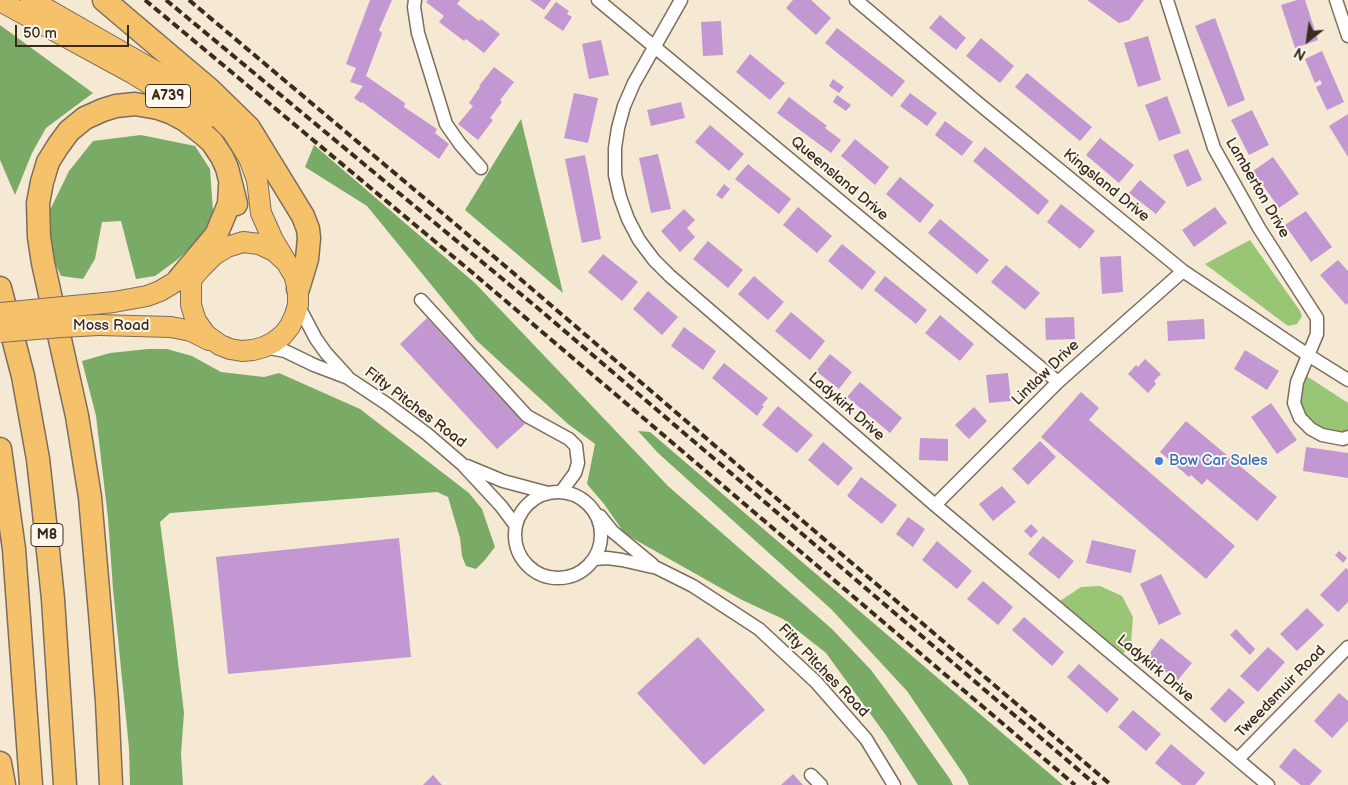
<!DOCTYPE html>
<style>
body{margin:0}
#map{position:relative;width:1348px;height:785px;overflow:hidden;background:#f5e9d3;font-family:"Balsamiq Sans",sans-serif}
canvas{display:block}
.north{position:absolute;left:1283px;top:15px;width:50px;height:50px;-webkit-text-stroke:4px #fbf7ec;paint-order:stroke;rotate:210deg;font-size:14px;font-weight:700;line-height:20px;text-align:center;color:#3b2a1e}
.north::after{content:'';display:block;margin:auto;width:18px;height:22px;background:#3b2a1e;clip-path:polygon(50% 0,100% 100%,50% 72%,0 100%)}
.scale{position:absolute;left:15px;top:25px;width:114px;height:22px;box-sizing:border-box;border:2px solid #3b2a1e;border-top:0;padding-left:6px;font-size:15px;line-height:18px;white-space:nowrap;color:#3b2a1e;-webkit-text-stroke:4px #fbf7ec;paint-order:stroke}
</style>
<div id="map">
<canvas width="1348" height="785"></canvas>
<div class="north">N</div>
<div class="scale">50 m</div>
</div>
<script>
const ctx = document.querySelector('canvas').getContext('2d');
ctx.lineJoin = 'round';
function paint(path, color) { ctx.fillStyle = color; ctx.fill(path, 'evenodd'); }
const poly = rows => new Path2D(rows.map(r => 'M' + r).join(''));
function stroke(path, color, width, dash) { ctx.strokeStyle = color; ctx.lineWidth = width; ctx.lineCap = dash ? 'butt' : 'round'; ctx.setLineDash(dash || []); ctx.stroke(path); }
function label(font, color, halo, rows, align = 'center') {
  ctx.font = font + ' "Balsamiq Sans",sans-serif'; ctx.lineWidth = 4; ctx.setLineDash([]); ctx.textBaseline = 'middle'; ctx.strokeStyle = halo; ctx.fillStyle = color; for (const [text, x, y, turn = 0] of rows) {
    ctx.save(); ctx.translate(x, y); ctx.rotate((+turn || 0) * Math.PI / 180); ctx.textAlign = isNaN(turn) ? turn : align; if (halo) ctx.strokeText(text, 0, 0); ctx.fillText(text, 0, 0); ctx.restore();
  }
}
const green = poly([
 [1250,240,1300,311,1302,316,1297,324,1288,326,1205,264],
 [1305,375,1348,403,1348,433,1324,432,1307,421,1299,406,1300,387],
 [1100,586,1122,596,1133,617,1131,643,1128,650,1123,653,1060,601,1081,587]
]);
const forest = poly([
 [0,25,93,93,46,128,32,153,15,195,0,160],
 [521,119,563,293,465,210],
 [141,135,195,146,210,169,214,225,177,260,155,276,136,279,121,221,102,222,95,259,83,279,61,276,51,254,49,212,69,171,93,141],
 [314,145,475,283,668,486,832,629,871,670,906,717,950,779,953,785,918,785,885,734,826,653,783,619,742,600,625,534,604,504,587,484,595,444,568,424,477,341,367,206,305,167],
 [148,349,167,349,192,356,221,372,264,377,279,373,360,409,469,493,482,509,495,547,484,561,476,569,466,566,462,556,460,538,448,497,437,492,170,513,160,522,173,620,184,713,181,754,183,785,130,785,129,748,113,589,108,518,96,416,82,361,110,353],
 [638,431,650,432,1063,785,969,785,966,778,907,691,831,609,658,453]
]);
const building = poly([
 [370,0,392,0,379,30,382,33,366,76,405,103,404,107,437,129,435,133,449,144,439,159,362,102,361,103,354,98,363,86,350,82,356,68,346,64],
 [428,0,460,0,457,4,479,21,481,19,500,34,484,53,466,39,464,41,439,22,444,16,426,2],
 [530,0,551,0,544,10],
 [793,0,811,0,831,18,816,35,786,8],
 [1087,0,1144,0,1129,20,1119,23],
 [1297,0,1305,0,1318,40,1295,48,1281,5],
 [556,2,569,11,567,14,572,17,563,31,544,18],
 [940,15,966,38,956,50,929,28],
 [1215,18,1245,100,1228,107,1195,26],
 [721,21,723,55,703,56,701,22],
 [837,28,905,81,892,97,825,43],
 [1148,36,1161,80,1138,87,1124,43],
 [981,38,1014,66,1000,83,966,56],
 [601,40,609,75,589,79,582,44],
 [1322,51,1344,102,1327,110,1316,87,1322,84,1320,80,1315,83,1305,59],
 [750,54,785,83,770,100,736,72],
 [494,67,514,82,500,100,502,102,490,118,493,120,478,140,458,124,473,106,469,103,480,87,479,86],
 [1027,73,1092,127,1080,141,1015,87],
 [833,79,844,87,839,93,829,86],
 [574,93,598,98,588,143,564,138],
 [910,93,937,113,927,126,900,106],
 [837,95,851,105,846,111,833,102],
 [1167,96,1181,133,1159,141,1145,105],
 [789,97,827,126,825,128,841,140,831,153,777,113],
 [681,102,685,118,651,126,647,110],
 [1252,110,1269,145,1249,155,1231,120],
 [1348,114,1348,157,1329,126],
 [945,121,973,142,962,156,935,135],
 [710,125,744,154,729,171,695,142],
 [1100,138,1134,165,1119,183,1086,155],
 [855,139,889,167,875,185,841,156],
 [985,147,1049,201,1038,215,973,161],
 [1188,149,1202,180,1187,187,1173,155],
 [658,154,671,209,651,213,639,158],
 [585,155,601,239,582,243,565,159],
 [1273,157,1299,194,1279,208,1253,171],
 [748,164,791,199,779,214,735,179],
 [900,177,934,205,920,223,886,194],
 [1140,180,1166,202,1156,214,1129,193],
 [724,184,730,189,722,199,716,195],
 [1061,204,1095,231,1080,249,1047,222],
 [798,207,832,236,817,253,783,225],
 [1215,207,1227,223,1194,247,1182,230],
 [684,209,695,220,687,228,695,237,680,252,661,231],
 [1306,211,1332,247,1311,262,1285,225],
 [940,219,989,260,977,274,928,233],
 [708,241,743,270,728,288,693,259],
 [842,244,876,272,862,290,828,261],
 [603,254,638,282,622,301,588,272],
 [1121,256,1123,292,1102,294,1100,257],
 [1338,260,1348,271,1348,303,1346,305,1320,275],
 [1006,265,1040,293,1025,310,991,282],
 [754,276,784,302,768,320,738,294],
 [885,276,927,310,916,324,874,290],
 [648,291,678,317,662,335,633,309],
 [791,312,825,341,810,360,775,331],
 [940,315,974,344,960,361,925,333],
 [1074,317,1075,339,1046,340,1045,318],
 [427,318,525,424,497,449,400,344],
 [1204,319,1205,339,1168,341,1167,321],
 [684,327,716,351,703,370,671,346],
 [1245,350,1279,371,1267,390,1234,369],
 [830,354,852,372,839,389,816,371],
 [1145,359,1161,374,1154,381,1156,384,1148,393,1128,374,1136,365,1138,367],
 [724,363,768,398,762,405,764,406,757,416,712,378],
 [1008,373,1011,401,989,403,986,375],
 [860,382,902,418,890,433,847,397],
 [1081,392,1099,408,1089,420,1235,546,1206,579,1041,437],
 [1271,403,1297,440,1277,454,1251,417],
 [778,406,813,435,797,453,762,425],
 [974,407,987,421,969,439,955,425],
 [1186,421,1277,497,1257,521,1207,479,1202,485,1191,475,1189,477,1160,452],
 [920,438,948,439,948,461,919,460],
 [1040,441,1056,457,1028,485,1012,469],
 [823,442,853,468,838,486,808,460],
 [1306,447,1348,453,1348,478,1303,471],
 [861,477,897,505,882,524,847,496],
 [1002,486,1016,502,993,521,979,504],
 [908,517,925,529,913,547,896,534],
 [1031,524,1038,531,1031,538,1024,531],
 [1043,536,1074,561,1059,579,1028,554],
 [399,538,411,657,228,674,216,557],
 [1092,540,1136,550,1131,573,1086,563],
 [937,541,972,571,957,589,922,560],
 [1339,551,1347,558,1343,563,1335,555],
 [1346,568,1348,570,1348,602,1338,612,1320,595],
 [1161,574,1181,614,1159,625,1140,584],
 [983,581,1013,607,998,625,967,599],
 [1307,608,1324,625,1297,651,1280,634],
 [1024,617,1064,652,1052,666,1012,630],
 [1236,629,1255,649,1250,655,1230,635],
 [698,637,765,710,704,765,637,693],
 [1161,638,1192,663,1177,681,1147,657],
 [1268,647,1285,662,1258,692,1240,676],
 [1079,664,1119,699,1107,713,1067,677],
 [1229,688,1245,702,1225,723,1210,709],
 [1339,693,1348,701,1348,721,1332,738,1314,721],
 [1133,710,1161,734,1146,751,1118,727],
 [1171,744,1205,773,1195,785,1182,785,1155,763],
 [1294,748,1322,771,1310,785,1301,785,1279,767],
 [793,774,803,785,781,785],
 [433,775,442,785,423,785]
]);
const street = poly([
 [415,0,414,7,418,33,446,124,460,144,481,168],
 [598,0,1058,382],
 [681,0,634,83,624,106,618,128,615,148,615,175,620,197,628,219,639,240,654,260,670,276,935,505,1268,785],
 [856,0,978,103,1183,271,1308,355,1348,380],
 [1167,0,1214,148,1259,228,1317,318,1317,334,1297,382,1294,403,1300,418,1311,429,1322,435,1343,439,1348,437],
 [1336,0,1348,36],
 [421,300,527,416,569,439,576,446,578,463,575,473,561,492],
 [298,305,316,339,326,353,347,376],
 [264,347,285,351,314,365,348,378,387,404,427,434,462,464,501,506,516,526],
 [467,466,503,481,548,493],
 '515 535a43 43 0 1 1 86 0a43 43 0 1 1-86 0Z',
 [935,505,1058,382,1183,271],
 [600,516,612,531,653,565],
 [595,559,607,558,622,560,657,568,693,586,759,629,816,682,866,739,894,785],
 [1238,759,1348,647],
 [811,775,821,785]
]);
const primary = poly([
 [31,0,162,75,205,104,232,131,249,158,257,180,261,213,273,240,294,275,298,289,298,305,295,315,290,326,283,335,274,342,264,347,253,350,242,351,230,349,220,345,206,335,196,321,191,305,191,283,193,277,201,268,214,255,227,247,243,242,259,244,274,251,286,262],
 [0,1,132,73,182,104,197,114,204,121],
 [94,304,114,302,147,296,160,291,192,272],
 [99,325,171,327,191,331,209,340]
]);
const highway = poly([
 [104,0,209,89,249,128,303,216,308,229,309,238,307,259,298,289],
 [179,279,216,235,229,204,230,186],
 [0,288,23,376,38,459,45,522,53,599,65,785],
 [0,449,14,549,31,785],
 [0,763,4,785],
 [111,785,107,701,100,613,90,497,77,416,43,263,39,237,38,203,42,182,48,162,58,146,69,131,85,118,103,110,116,106,135,104,158,108,172,113,185,120,203,134,212,142,222,157,227,168,236,204]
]);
const rail = poly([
 [145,0,474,274,1075,785],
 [166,0,540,310,1096,785],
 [189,0,511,271,1111,785]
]);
const primaryBridge = poly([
 [0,313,94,304],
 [0,332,61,327,99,325]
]);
const markers = [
 [1159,461,5,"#3f7fe0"]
];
const shields = [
 [168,96,45],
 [47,535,32]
];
const shieldNames = [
 ["A739",168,96],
 ["M8",47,535]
];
const streetNames = [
 ["Queensland Drive",839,179,40],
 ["Kingsland Drive",1106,186,39],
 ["Lamberton Drive",1257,188,60],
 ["Moss Road",111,326],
 ["Lintlaw Drive",1046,373,-44],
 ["Ladykirk Drive",846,407,41],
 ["Fifty Pitches Road",415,408,37],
 ["Ladykirk Drive",1155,669,40],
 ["Fifty Pitches Road",823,671,46],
 ["Tweedsmuir Road",1281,692,-46]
];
const shopNames = [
 ["Bow Car Sales",1169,461]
];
paint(green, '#98c674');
paint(forest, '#7aab66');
paint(building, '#c297d2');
stroke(street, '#7c6d5d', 15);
stroke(primary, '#7c6d5d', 22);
stroke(highway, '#7c6d5d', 25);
stroke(street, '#fff', 12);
stroke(primary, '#f6c16b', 20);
stroke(highway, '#f6c16b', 22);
stroke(rail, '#3b2a1e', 4, [8, 4]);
stroke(primaryBridge, '#7c6d5d', 22, []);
stroke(primaryBridge, '#f6c16b', 20);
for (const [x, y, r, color] of markers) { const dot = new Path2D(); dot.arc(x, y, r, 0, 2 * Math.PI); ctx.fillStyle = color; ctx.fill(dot); stroke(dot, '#fbf7ec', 2); }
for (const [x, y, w] of shields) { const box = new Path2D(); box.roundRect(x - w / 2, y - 11.5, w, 23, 4); ctx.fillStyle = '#fbf7ec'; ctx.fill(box); stroke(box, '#3b2a1e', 1); }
label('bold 14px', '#3b2a1e', null, shieldNames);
label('15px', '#3b2a1e', '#fbf7ec', streetNames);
label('15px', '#366cbe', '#fbf7ec', shopNames, 'left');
</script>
